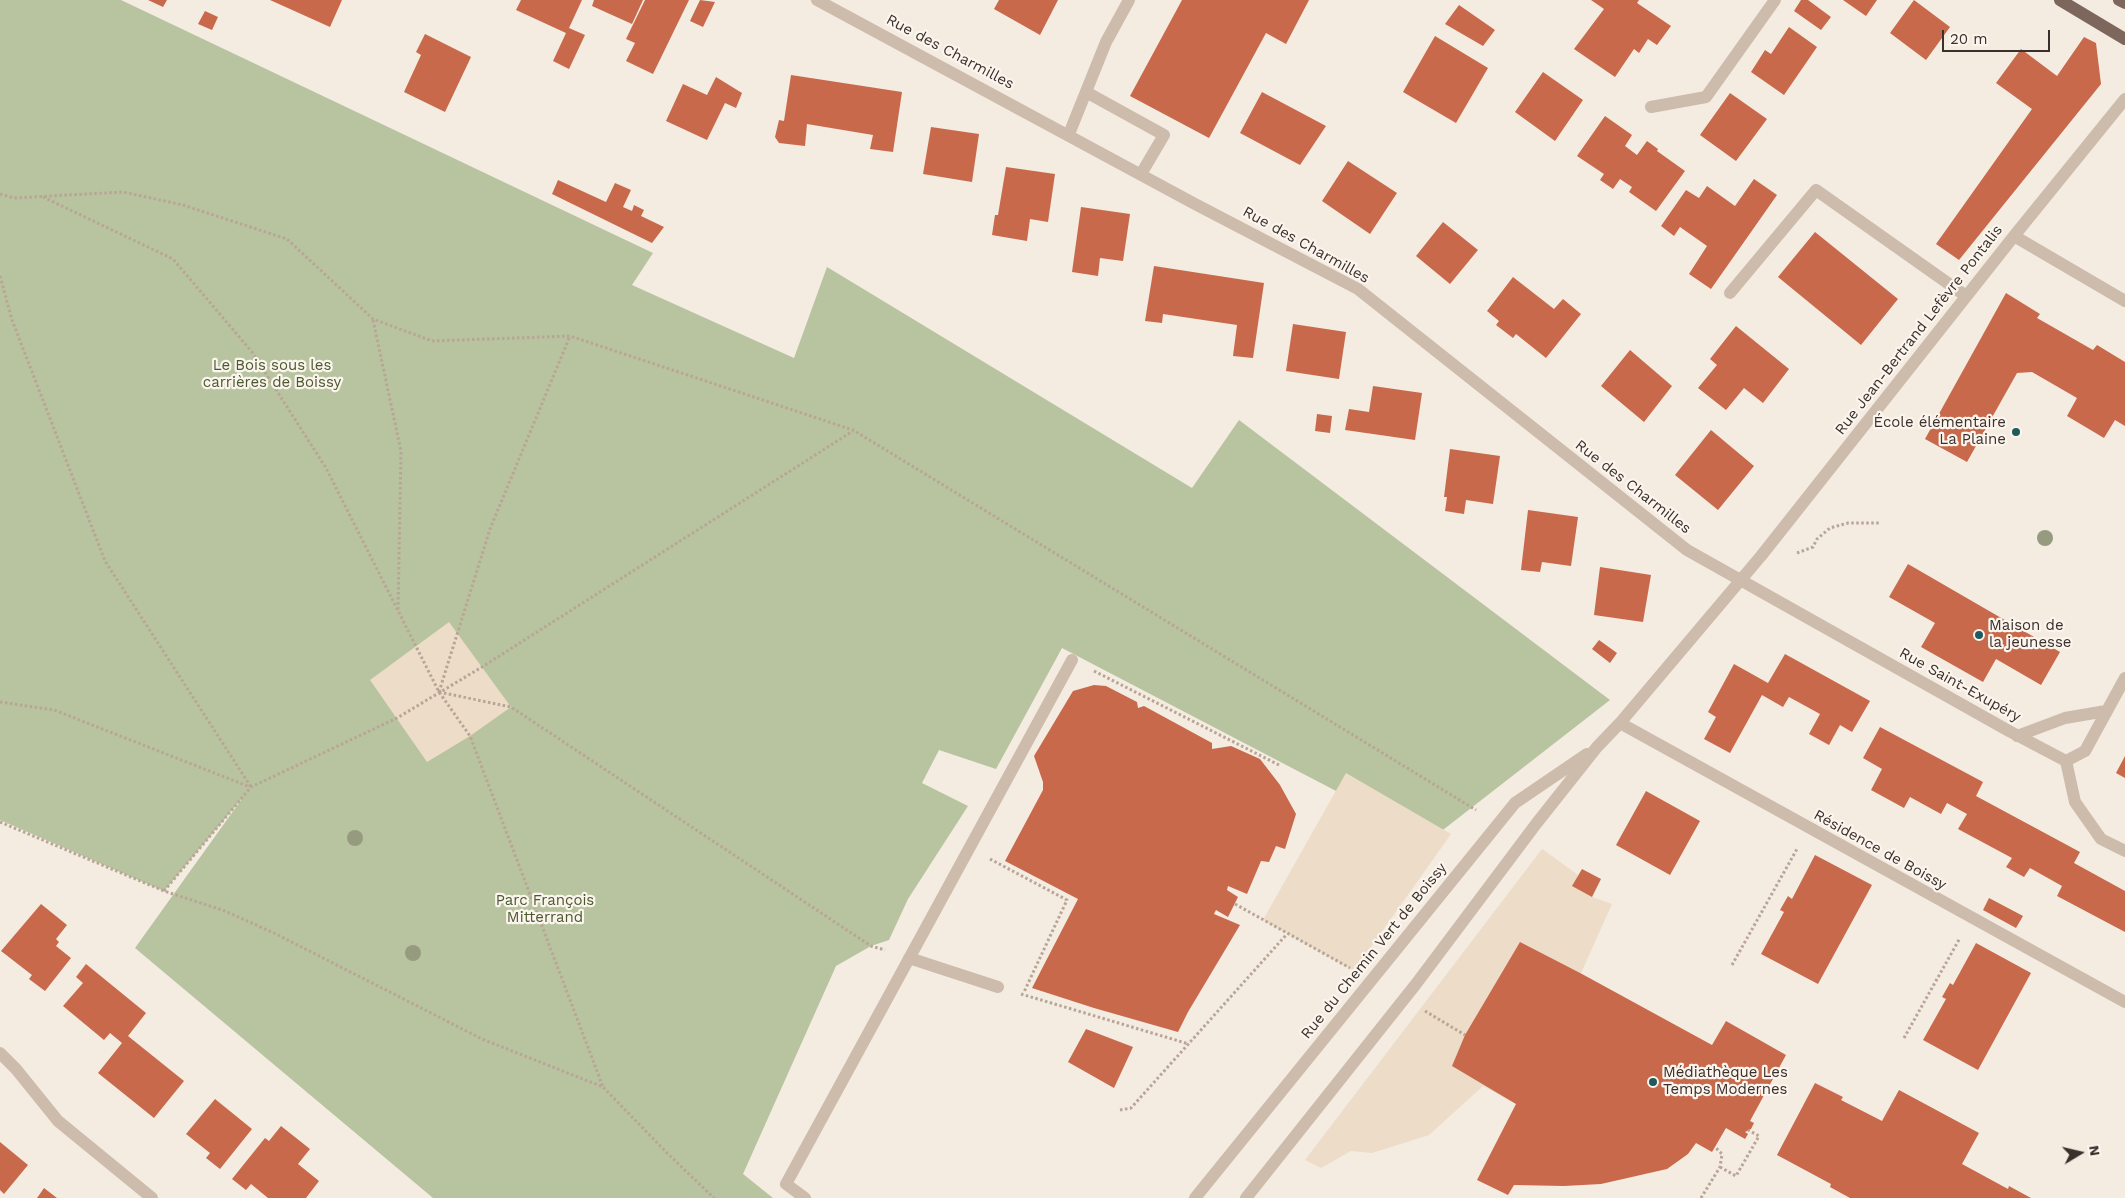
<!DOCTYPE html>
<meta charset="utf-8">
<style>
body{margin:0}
#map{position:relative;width:2125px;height:1198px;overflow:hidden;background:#f4ebe1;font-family:"Work Sans",sans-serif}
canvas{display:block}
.north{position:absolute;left:2055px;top:1128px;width:50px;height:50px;-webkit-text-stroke:4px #fbf5ee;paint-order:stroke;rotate:81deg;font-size:14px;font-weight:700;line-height:20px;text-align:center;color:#3b302b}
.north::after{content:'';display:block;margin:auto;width:18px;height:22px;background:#3b302b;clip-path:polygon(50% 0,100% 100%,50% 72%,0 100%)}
.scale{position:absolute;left:1942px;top:30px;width:108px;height:22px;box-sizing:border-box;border:2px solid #3b302b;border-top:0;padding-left:6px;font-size:15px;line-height:18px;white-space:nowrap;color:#3b302b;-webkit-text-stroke:4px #fbf5ee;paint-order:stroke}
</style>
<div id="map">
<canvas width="2125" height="1198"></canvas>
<div class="north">N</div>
<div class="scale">20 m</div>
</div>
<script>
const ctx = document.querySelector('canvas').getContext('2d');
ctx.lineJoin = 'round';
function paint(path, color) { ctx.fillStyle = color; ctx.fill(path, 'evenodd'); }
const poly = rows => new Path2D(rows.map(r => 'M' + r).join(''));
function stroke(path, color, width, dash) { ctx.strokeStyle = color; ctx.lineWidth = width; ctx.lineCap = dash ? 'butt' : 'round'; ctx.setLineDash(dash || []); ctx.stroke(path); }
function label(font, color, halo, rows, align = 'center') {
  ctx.font = font + ' "Work Sans",sans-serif'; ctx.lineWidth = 4.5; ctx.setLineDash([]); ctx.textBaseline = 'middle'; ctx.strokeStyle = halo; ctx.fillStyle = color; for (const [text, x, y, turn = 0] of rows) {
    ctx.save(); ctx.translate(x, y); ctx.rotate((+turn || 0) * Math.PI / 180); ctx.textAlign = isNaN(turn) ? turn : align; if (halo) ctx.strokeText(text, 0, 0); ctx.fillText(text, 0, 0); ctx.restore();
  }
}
const green = poly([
 [0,0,121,0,653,253,632,285,794,358,827,267,1192,488,1239,420,1610,700,1430,840,1062,648,996,769,939,750,922,783,968,806,908,899,889,940,871,946,836,966,743,1174,773,1198,433,1198,135,948,244,796,164,891,0,820]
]);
const plaza = poly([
 [449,622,511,707,470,736,427,762,370,680],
 [1346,773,1451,834,1354,971,1263,920],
 [1542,849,1578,875,1573,886,1592,897,1612,904,1581,973,1558,968,1516,1104,1483,1086,1429,1135,1372,1153,1351,1151,1321,1168,1305,1160]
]);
const building = poly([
 [148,0,167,0,163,7],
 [270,0,342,0,330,27],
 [521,0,582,0,569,28,585,35,569,69,553,61,566,33,516,10],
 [594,0,643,0,632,24,592,6],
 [645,0,689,0,653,74,626,61,635,43,626,39],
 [700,0,715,2,703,27,690,21],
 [999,0,1058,0,1040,35,994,9],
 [1182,0,1309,0,1286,44,1266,33,1209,138,1130,96],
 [1591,0,1639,0,1637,3,1671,26,1657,45,1648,39,1639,53,1634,49,1615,77,1574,49,1604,9],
 [1801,0,1808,0,1831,17,1821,30,1794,11],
 [1843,0,1877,0,1866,16],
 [1914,0,1950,27,1926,60,1890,33],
 [1459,5,1495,30,1483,46,1445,24],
 [205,11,218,17,212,30,198,24],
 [1789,27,1817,47,1784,95,1751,72,1765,50,1771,54],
 [425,34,471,57,445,112,404,92,421,55,416,52],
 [1435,36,1488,68,1456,123,1403,92],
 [2084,37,2096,43,2101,84,1959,260,1936,244,2032,109,1996,83,2021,49,2057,76],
 [1543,72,1583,100,1555,141,1515,112],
 [791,75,902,92,893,152,870,149,873,135,807,124,805,146,779,143,775,137,779,120,784,121],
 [716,77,742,93,736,108,725,103,707,140,666,121,683,84,707,95],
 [1262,92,1326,126,1300,165,1240,133],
 [1730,93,1767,119,1736,161,1700,135],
 [1605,116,1632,135,1625,146,1637,155,1647,141,1658,149,1657,151,1685,171,1656,211,1629,192,1632,187,1620,179,1613,189,1600,180,1604,174,1577,156],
 [931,127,979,134,972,182,923,174],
 [1348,161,1397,193,1370,234,1322,201],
 [1006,167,1055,174,1048,222,1030,219,1027,241,992,235,995,215,998,215],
 [1754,179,1777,195,1711,289,1689,274,1707,246,1680,227,1674,236,1661,226,1686,190,1699,198,1707,186,1735,206],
 [558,180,606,202,615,183,631,190,623,207,632,211,634,205,644,210,641,216,664,227,652,243,552,194],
 [1081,207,1130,214,1123,261,1100,258,1098,276,1072,272],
 [1443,222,1478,250,1450,284,1416,256],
 [1815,232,1898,299,1861,345,1778,277],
 [1154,266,1264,283,1253,358,1233,356,1237,325,1163,314,1162,323,1145,321],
 [1513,277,1554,309,1563,299,1581,314,1546,358,1516,334,1513,338,1496,325,1499,321,1487,311],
 [2006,293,2040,314,2037,318,2093,350,2097,345,2125,362,2125,426,2115,420,2104,438,2067,416,2077,398,2032,372,2017,373,1967,462,1925,439],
 [1293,324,1346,332,1339,379,1286,371],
 [1736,326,1789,369,1763,403,1744,388,1726,410,1698,388,1717,365,1710,359],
 [1630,350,1672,386,1644,422,1601,386],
 [1373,386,1422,393,1415,440,1345,430,1349,409,1369,412],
 [1317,414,1332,416,1330,433,1315,431],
 [1711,430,1754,466,1718,510,1675,475],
 [1450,449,1500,456,1493,504,1466,500,1464,514,1445,511,1447,497,1444,497],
 [1528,510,1578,517,1571,566,1542,562,1540,572,1521,570],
 [1908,564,2060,652,2041,685,1996,659,1983,682,1921,647,1935,623,1889,597],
 [1600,567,1651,575,1643,622,1594,615],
 [1599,640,1617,653,1610,663,1592,649],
 [1785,654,1870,701,1852,732,1840,725,1829,745,1809,734,1820,714,1789,697,1783,707,1762,695,1730,753,1704,739,1716,717,1708,712,1734,664,1768,683],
 [1094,685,1106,686,1137,702,1138,708,1144,706,1212,743,1212,749,1231,746,1260,759,1280,785,1296,814,1285,849,1276,846,1269,862,1261,861,1247,894,1228,886,1227,890,1238,897,1228,917,1216,910,1214,914,1240,925,1188,1012,1178,1032,1094,1008,1032,988,1078,899,1005,861,1043,790,1043,782,1034,756,1073,691],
 [1880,727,1983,782,1976,796,2080,852,2074,863,2125,891,2125,932,2057,896,2062,886,2030,868,2024,877,2006,867,2012,858,1958,829,1967,814,1947,803,1941,814,1910,797,1904,808,1871,790,1882,769,1863,758],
 [2125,756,2125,778,2116,773],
 [1646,791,1700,821,1670,875,1616,845],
 [1815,855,1872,885,1818,984,1761,954,1784,912,1780,910,1788,896,1792,899],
 [1582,869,1601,879,1592,897,1572,886],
 [1989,898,2023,916,2016,928,1983,910],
 [41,904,67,925,56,939,59,942,56,946,71,958,45,991,29,979,32,975,1,951],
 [1520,942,1582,974,1712,1045,1726,1021,1786,1055,1750,1121,1754,1123,1751,1129,1745,1132,1748,1134,1745,1139,1726,1128,1712,1152,1696,1143,1688,1154,1667,1169,1601,1184,1564,1186,1514,1185,1508,1195,1477,1180,1516,1104,1452,1066,1465,1035],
 [1976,943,2031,973,1978,1070,1923,1040,1946,999,1942,997,1950,983,1953,985],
 [86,964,146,1013,128,1036,184,1081,154,1118,98,1073,122,1043,110,1033,104,1040,63,1006,83,983,76,977],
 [1086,1029,1133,1047,1114,1088,1068,1062],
 [1815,1083,1843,1097,1841,1100,1882,1121,1899,1090,1979,1133,1962,1164,2008,1189,2009,1186,2031,1198,1850,1198,1830,1187,1831,1184,1777,1155],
 [215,1099,252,1129,220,1169,206,1158,210,1153,186,1134],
 [281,1126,310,1149,298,1164,319,1181,306,1198,268,1198,251,1184,246,1190,232,1179,265,1138,269,1141],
 [0,1142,28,1165,4,1194,0,1190],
 [44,1188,57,1198,37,1198]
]);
const path = poly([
 [0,194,14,198,123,192,183,205,287,239,373,319,432,341,570,336,853,430,1476,810],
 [43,197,173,259,252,352,326,468,439,692,470,736,603,1087],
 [0,276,12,320,105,561,251,787],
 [373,320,401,451,398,611],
 [1797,553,1813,547,1817,539,1830,528,1848,523,1881,523],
 [1094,671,1281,766],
 [439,692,511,707,871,946,885,950],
 [439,692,490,529,570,336],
 [0,702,54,710,250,787],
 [0,822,164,891,225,911,274,933,482,1039,603,1087,667,1153,714,1198],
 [990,859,1067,900,1024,992],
 [164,891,251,787,397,718,482,667,853,431],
 [1235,904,1350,968],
 [1732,965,1797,849],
 [1021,994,1189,1044],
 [1425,1011,1465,1035],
 [1904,1038,1960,938],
 [1120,1110,1131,1108,1287,934],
 [1720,1167,1736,1176,1759,1136,1748,1130],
 [1701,1198,1720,1167,1722,1154,1715,1147]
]);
const minor = poly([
 [817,0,1195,204,1358,289,1687,550,2009,731,2066,761,2075,802,2101,839,2125,851],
 [1086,92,1164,135,1141,174],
 [1651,107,1706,97,1775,0],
 [1069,134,1106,42,1129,0],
 [2014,236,2125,301],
 [1730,293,1816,190,1966,296],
 [1620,723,2125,1002],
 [2017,736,2065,718,2106,711],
 [2066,761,2085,751,2125,678],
 [909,958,998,987],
 [0,1053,16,1069,58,1121,152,1198],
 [805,1198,786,1184,1072,660],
 [1195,1198,1515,803,1587,754],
 [1246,1198,1416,984,1536,824,1597,747,1620,723,1761,556,2014,236,2125,99]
]);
const major = poly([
 [2060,0,2125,39],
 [2119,0,2125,3]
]);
const trees = [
 [2045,538],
 [355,838],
 [413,953]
];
const markers = [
 [2016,432,5,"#1f5a5e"],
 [1979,635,5,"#1f5a5e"],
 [1653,1082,5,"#1f5a5e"]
];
const streetNames = [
 ["Rue des Charmilles",950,52,28],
 ["Rue des Charmilles",1306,245,29],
 ["Rue Jean-Bertrand Lefèvre Pontalis",1919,330,-52],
 ["Rue des Charmilles",1633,487,38],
 ["Rue Saint-Exupéry",1960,685,29],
 ["Résidence de Boissy",1880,850,29],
 ["Rue du Chemin Vert de Boissy",1374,951,-51]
];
const parkNames = [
 ["Le Bois sous les",272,366],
 ["carrières de Boissy",272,383],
 ["Parc François",545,901],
 ["Mitterrand",545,918]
];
const poiNames = [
 ["École élémentaire",2006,423,"right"],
 ["La Plaine",2006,440,"right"],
 ["Maison de",1989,626],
 ["la jeunesse",1989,643],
 ["Médiathèque Les",1663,1073],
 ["Temps Modernes",1663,1090]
];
paint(green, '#b8c4a0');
paint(plaza, '#ecdcc8');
paint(building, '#c8694b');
stroke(path, '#b9a596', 3, [2.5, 2.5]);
stroke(minor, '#cdbbac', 12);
stroke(major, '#7d675c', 12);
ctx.fillStyle = '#969b7f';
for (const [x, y] of trees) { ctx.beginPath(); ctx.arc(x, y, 8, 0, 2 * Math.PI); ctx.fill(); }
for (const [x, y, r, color] of markers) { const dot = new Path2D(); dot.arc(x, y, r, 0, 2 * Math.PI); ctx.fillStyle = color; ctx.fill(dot); stroke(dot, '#fbf5ee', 2); }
label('15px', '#3b302b', '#fbf5ee', streetNames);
label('15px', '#4a5a2e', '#fbf5ee', parkNames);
label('15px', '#3b302b', '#fbf5ee', poiNames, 'left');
</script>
